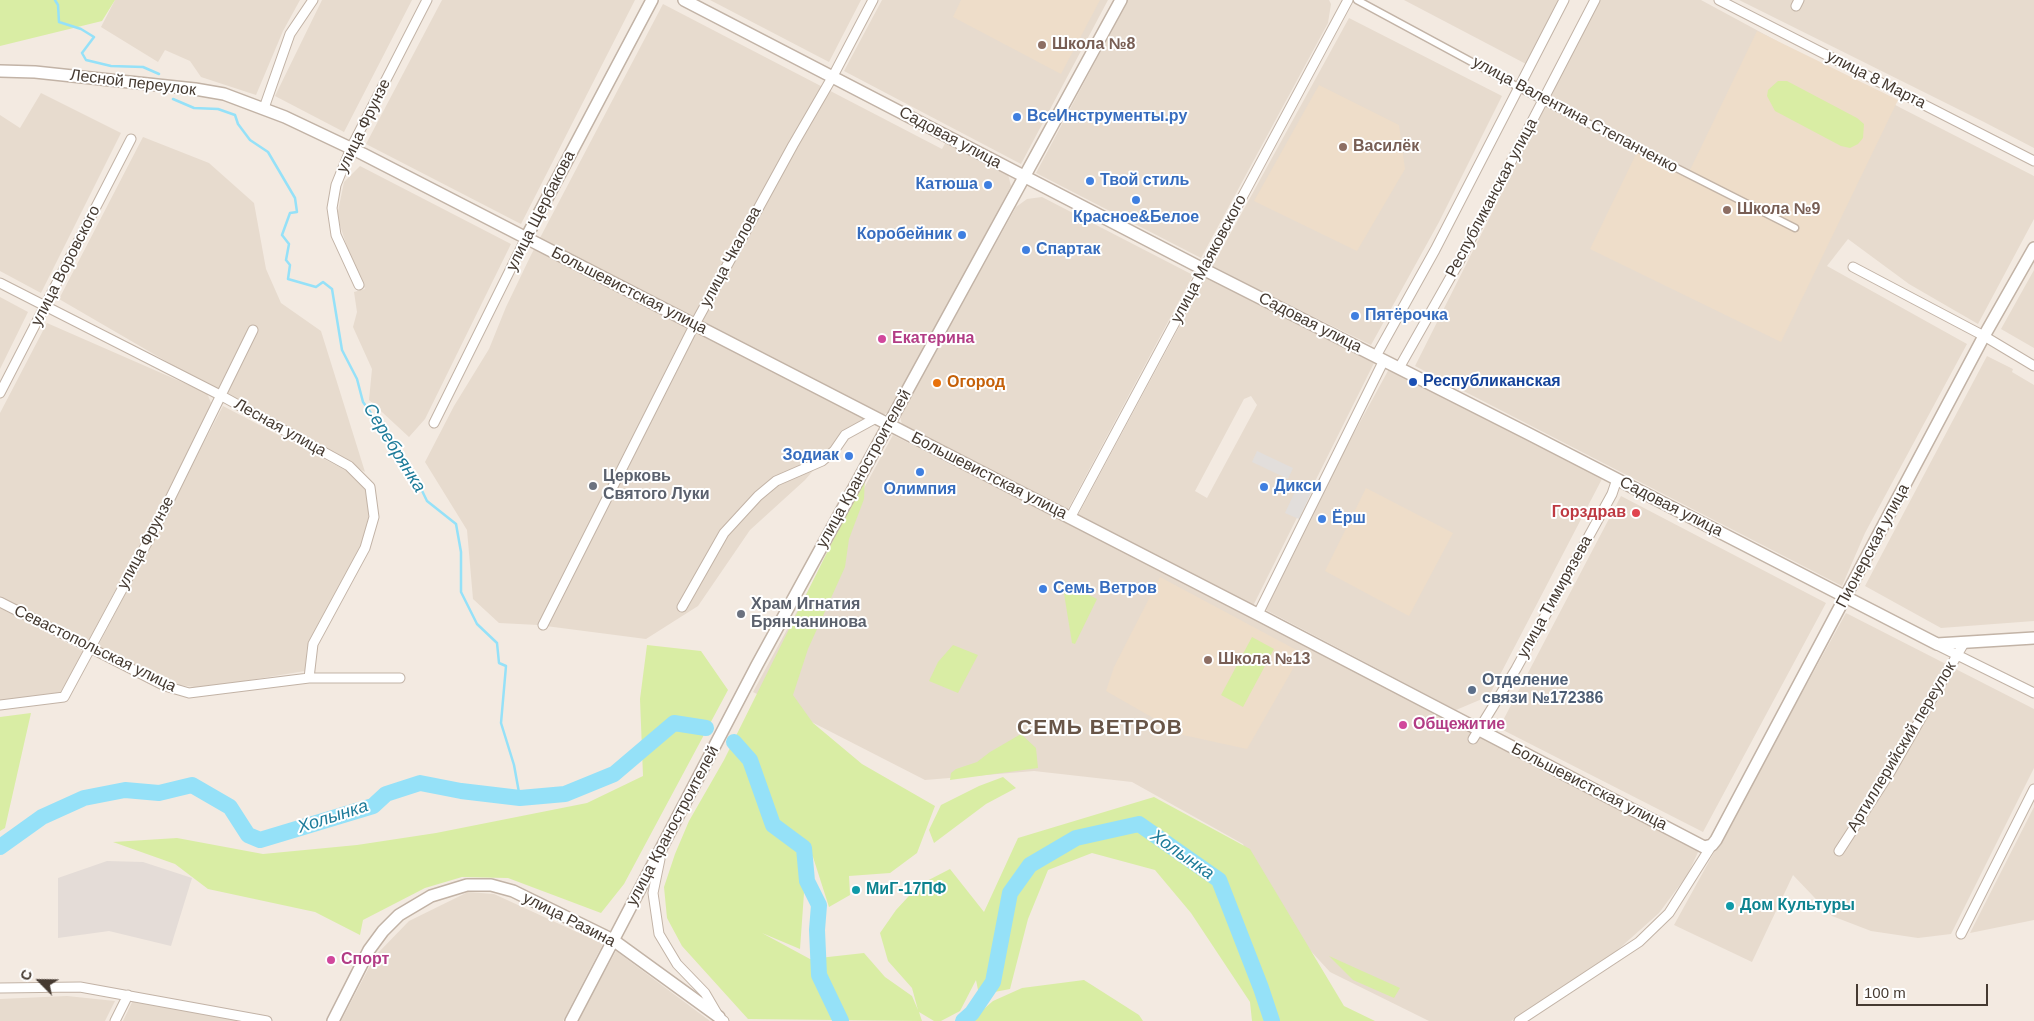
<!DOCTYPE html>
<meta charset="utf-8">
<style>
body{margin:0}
#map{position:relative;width:2034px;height:1021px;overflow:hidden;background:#f3eae1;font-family:Helvetica,sans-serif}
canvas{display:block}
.north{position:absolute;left:15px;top:956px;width:50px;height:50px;-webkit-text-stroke:4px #fff;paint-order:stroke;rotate:293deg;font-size:14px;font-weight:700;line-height:20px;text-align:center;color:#453a31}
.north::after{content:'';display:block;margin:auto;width:18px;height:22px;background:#453a31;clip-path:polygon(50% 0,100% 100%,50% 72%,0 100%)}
.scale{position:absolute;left:1856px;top:984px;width:132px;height:22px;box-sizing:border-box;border:2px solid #453a31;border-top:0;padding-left:6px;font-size:15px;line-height:18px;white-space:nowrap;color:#453a31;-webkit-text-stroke:4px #fff;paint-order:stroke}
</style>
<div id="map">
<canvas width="2034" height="1021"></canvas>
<div class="north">С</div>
<div class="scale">100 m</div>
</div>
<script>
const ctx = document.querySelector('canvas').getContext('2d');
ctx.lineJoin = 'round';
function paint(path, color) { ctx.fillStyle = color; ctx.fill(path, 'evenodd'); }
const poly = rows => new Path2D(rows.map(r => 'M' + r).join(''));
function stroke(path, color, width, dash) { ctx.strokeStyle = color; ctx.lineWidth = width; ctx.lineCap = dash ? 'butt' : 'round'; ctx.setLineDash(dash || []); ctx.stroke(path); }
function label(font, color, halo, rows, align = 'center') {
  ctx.font = font + ' Helvetica,sans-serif'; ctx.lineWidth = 4; ctx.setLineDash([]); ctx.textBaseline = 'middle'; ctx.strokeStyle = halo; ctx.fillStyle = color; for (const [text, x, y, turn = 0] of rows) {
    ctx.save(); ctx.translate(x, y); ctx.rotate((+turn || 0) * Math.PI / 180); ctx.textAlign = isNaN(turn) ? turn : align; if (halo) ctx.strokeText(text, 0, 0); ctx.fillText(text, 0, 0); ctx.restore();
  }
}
const residential = poly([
 [115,0,300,0,283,31,256,95,201,77,190,61,165,50,158,62,101,27],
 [322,0,412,0,344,132,275,96],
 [442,0,635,0,521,224,366,144],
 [710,0,861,0,829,62],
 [882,0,1108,0,1021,164,844,71],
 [1128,0,1329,0,1331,4,1328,23,1201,258,1036,173],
 [1404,0,1560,0,1526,64],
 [1599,0,1701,0,1901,108,2034,176,2034,219,1978,324,1909,284,1848,239,1827,266,1967,344,1865,533,1842,586,1415,366],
 [1739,0,2034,0,2034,148,1984,122],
 [663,4,942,149,947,140,1008,174,1011,186,890,412,857,424,849,429,805,480,750,530,698,606,646,639,538,625,499,623,473,599,467,530,425,462,454,406,489,349,506,307,531,255],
 [1349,18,1502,96,1439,222,1371,345,1212,267],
 [41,93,121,133,41,293,0,271,0,115,20,128],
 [143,137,209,163,254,203,266,269,281,303,321,331,365,472,231,399,59,299],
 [360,166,511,244,425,419,409,437,369,400,372,369,353,327,357,312,354,292,365,289,348,250,337,216,344,182],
 [1042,197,1193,275,1067,511,902,425,900,416,1016,207,1027,199],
 [2034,270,2034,348,2001,329],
 [1206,277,1374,363,1253,606,1078,515],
 [1251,396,1257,405,1207,498,1195,491,1244,399],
 [0,297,28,312,0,369],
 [47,323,207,393,211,403,195,440,87,644,0,598,0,413],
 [1987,356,2013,369,2012,372,2034,385,2034,621,1941,628,1865,586],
 [1389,369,1603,477,1489,696,1456,710,1266,610,1343,453],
 [223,406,347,471,367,490,369,523,359,551,307,647,305,671,202,688,172,684,97,648],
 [893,435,1696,844,1698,852,1688,874,1659,913,1612,955,1511,1021,1429,1021,1330,972,1265,901,1243,844,1132,782,1034,771,925,780,753,692],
 [1621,496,1826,603,1703,832,1499,728],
 [0,608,84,652,60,693,0,702],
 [1846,613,2034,709,2034,768,1951,934,1918,938,1871,931,1832,916,1793,875,1752,962,1674,925],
 [2034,807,2034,920,1970,933],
 [468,892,494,894,603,944,563,1021,341,1021,375,956,409,921],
 [616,951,710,1021,577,1021],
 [67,996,115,1001,105,1021,0,1021,0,999],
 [133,1000,239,1021,123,1021]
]);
const industrial = poly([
 [107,861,143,862,192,878,171,946,109,931,58,938,58,878]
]);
const education = poly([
 [961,0,1100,0,1061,74,953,17],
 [1757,31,1898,100,1781,342,1590,249,1640,146,1690,170],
 [1319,85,1399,125,1405,169,1357,251,1254,201],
 [1366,488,1453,533,1409,616,1325,571],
 [1160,577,1302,653,1247,749,1183,735,1106,691,1114,667]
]);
const green = poly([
 [0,0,115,0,102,21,0,46],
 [1778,81,1787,81,1857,118,1864,124,1863,138,1858,144,1850,148,1841,146,1775,111,1767,96,1768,90],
 [865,476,864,499,849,539,845,567,808,649,793,695,813,723,862,764,935,806,917,853,890,873,849,876,850,895,829,907,813,857,789,829,768,823,800,849,804,893,800,949,762,933,810,959,864,953,885,977,912,996,918,1010,912,988,888,961,880,933,896,910,919,885,950,869,984,912,1018,838,1154,797,1250,849,1344,1006,1375,1021,1252,1021,1250,1002,1191,913,1155,870,1092,853,1048,870,1028,919,1010,989,979,995,976,980,960,1011,941,1021,934,1021,919,1012,922,1021,748,1019,682,946,667,918,664,887,675,854,689,821,724,760],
 [1062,581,1097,599,1075,644,1072,643],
 [1252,637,1274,649,1243,707,1221,695],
 [647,645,701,651,728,690,624,884,601,913,508,878,462,877,425,888,363,920,360,935,315,912,208,889,175,864,113,842,177,838,263,854,357,845,436,833,587,803,643,776,640,699],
 [953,645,978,655,958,693,929,681,938,662],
 [31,713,5,828,0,831,0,717],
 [1021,734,1036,748,1038,768,950,780,951,773,956,769,977,762,990,752],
 [1003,777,1016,788,986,804,934,843,929,830,941,805,979,786],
 [1329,956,1400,988,1394,998,1353,980],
 [1084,980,1139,1015,1143,1021,970,1021,993,1001,1022,988]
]);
const parking = poly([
 [1257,451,1293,468,1288,479,1252,462],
 [1298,485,1312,491,1299,519,1285,513]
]);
const stream = poly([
 [55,0,58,5,59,22,81,29,94,37,82,53,86,60,111,66,143,67,159,74],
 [173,99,194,108,218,109,235,115,238,124,250,140,268,152,295,198,297,212,290,213,282,235,289,244,286,260,290,265,288,279,316,287,323,282,332,289,342,350,357,379,363,402,412,470,427,501,456,524,461,552,461,592,477,624,497,643,499,663,506,666,501,723,514,765,520,798]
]);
const river = poly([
 [734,742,750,760,773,825,804,848,807,881,819,905,817,930,819,975,841,1021],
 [0,847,42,817,84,798,125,790,159,793,192,785,230,807,248,835,260,840,373,806,386,794,420,783,461,791,520,798,565,794,614,774,674,723,706,728],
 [963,1021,972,1013,993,982,1010,893,1030,865,1076,838,1139,824,1219,880,1261,988,1272,1021]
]);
const pedestrian = poly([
 [1357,0,1544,101,1795,228]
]);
const minor = poly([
 [1719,0,2034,161],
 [1796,6,1799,0],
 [264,108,290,34,313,0],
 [1853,267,1984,336,2034,366],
 [0,283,220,395,349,466,370,487,374,517,365,548,313,644,309,678],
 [359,285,336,235,332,208,336,185,351,148,427,0],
 [1376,356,1435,250,1564,0],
 [1399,368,1458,264,1595,0],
 [0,393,131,139],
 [434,423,526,238],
 [1070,518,1348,0],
 [0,602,165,686,189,693,309,678,400,678],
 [682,607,724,533,758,496,776,481,822,461,834,451,845,435,876,418],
 [1258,614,1384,360],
 [543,625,695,324,793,145,833,76,873,0],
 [1937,645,2034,693],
 [0,705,64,697,162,515,253,330],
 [1473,739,1516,669,1612,494,1617,479],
 [1839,851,1889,774,1964,643],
 [660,859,653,893,659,934,677,964,705,993,719,1017,724,1021],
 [1961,934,2034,789],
 [0,988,80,987,267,1021],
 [115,1021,128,995],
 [1519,1021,1639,942,1669,913,1712,845]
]);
const tertiary = poly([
 [684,0,1203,269,1529,434,1937,644,2034,638],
 [0,71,35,72,195,89,224,94,285,117,363,154,1261,616,1704,847,1712,845,1716,840,1984,336,2034,248],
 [526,238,652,0],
 [333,1021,369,950,383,931,399,915,431,896,467,885,491,885,513,891,613,940,719,1017],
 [571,1021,757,665,1121,0]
]);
const markers = [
 [1042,45,5,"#8d6e63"],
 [1017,117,5,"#3f7fe0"],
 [1343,147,5,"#8d6e63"],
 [1090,181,5,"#3f7fe0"],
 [988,185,5,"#3f7fe0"],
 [1136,200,5,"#3f7fe0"],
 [1727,210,5,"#8d6e63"],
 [962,235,5,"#3f7fe0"],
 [1026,250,5,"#3f7fe0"],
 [1355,316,5,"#3f7fe0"],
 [882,339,5,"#d1479c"],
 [1413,382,5,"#1a4fb4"],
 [937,383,5,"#e8710a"],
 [849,456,5,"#3f7fe0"],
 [920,472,5,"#3f7fe0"],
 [593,486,5,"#6b7280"],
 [1264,487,5,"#3f7fe0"],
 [1636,513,5,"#e0444e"],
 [1322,519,5,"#3f7fe0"],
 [1043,589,5,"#3f7fe0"],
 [741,614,5,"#6b7280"],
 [1208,660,5,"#8d6e63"],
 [1472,690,5,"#5c6f8a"],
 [1403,725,5,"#d1479c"],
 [856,890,5,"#0f9aa8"],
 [1730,906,5,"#0f9aa8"],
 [331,960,5,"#d1479c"]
];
const educationNames = [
 ["Школа №8",1052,45],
 ["Василёк",1353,147],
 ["Школа №9",1737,210],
 ["Школа №13",1218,660]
];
const streetNames = [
 ["улица 8 Марта",1876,80,27],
 ["Лесной переулок",133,83,7],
 ["улица Валентина Степанченко",1575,115,28],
 ["улица Фрунзе",364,126,-64],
 ["Садовая улица",950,138,28],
 ["Республиканская улица",1492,198,-62],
 ["улица Щербакова",541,211,-63],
 ["улица Чкалова",731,257,-62],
 ["улица Маяковского",1209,259,-62],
 ["улица Воровского",66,266,-63],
 ["Большевистская улица",629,291,27],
 ["Садовая улица",1310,323,27],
 ["Лесная улица",280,428,29],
 ["улица Краностроителей",864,469,-61],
 ["Большевистская улица",989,476,27],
 ["Садовая улица",1671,507,27],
 ["улица Фрунзе",146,543,-62],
 ["Пионерская улица",1873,546,-62],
 ["улица Тимирязева",1555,597,-61],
 ["Севастопольская улица",95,649,26],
 ["Артиллерийский переулок",1902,747,-59],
 ["Большевистская улица",1589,787,27],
 ["улица Краностроителей",673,826,-62],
 ["улица Разина",569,920,27]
];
const shopNames = [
 ["ВсеИнструменты.ру",1027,117],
 ["Твой стиль",1100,181],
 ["Катюша",978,185,"right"],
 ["Красное&Белое",1136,218,"center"],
 ["Коробейник",952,235,"right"],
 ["Спартак",1036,250],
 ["Пятёрочка",1365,316],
 ["Зодиак",839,456,"right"],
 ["Дикси",1274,487],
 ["Олимпия",920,490,"center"],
 ["Ёрш",1332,519],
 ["Семь Ветров",1053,589]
];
const hotelNames = [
 ["Екатерина",892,339],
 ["Общежитие",1413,725],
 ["Спорт",341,960]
];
const transitNames = [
 ["Республиканская",1423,382]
];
const foodNames = [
 ["Огород",947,383]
];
const worshipNames = [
 ["Церковь",603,477],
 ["Святого Луки",603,495],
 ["Храм Игнатия",751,605],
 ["Брянчанинова",751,623]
];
const healthNames = [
 ["Горздрав",1626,513]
];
const serviceNames = [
 ["Отделение",1482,681],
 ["связи №172386",1482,699]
];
const cultureNames = [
 ["МиГ-17ПФ",866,890],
 ["Дом Культуры",1740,906]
];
const waterNames = [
 ["Серебрянка",394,448,58],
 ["Холынка",333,817,-18],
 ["Холынка",1182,855,35]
];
const districtNames = [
 ["СЕМЬ ВЕТРОВ",1100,728]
];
paint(residential, '#e7dbce');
paint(industrial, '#e4dcd7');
paint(education, '#eeddc9');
paint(green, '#d9eda4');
paint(parking, '#e2dedb');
stroke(stream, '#95e1f8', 2.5);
stroke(river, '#95e1f8', 16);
stroke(pedestrian, '#c2b3a6', 9);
stroke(minor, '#c2b3a6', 11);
stroke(tertiary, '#c2b3a6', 14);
stroke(pedestrian, '#fff', 6);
stroke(minor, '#fff', 9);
stroke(tertiary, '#fff', 11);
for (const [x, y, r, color] of markers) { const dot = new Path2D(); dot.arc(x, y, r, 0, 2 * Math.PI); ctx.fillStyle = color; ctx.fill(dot); stroke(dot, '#fff', 2); }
label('bold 16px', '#785e54', '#fff', educationNames, 'left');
label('16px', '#453a31', '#fff', streetNames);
label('bold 16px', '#366cbe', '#fff', shopNames, 'left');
label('bold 16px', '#b23c85', '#fff', hotelNames, 'left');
label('bold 16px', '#164399', '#fff', transitNames, 'left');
label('bold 16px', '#c56008', '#fff', foodNames, 'left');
label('bold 16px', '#5b616d', '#fff', worshipNames, 'left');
label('bold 16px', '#be3a42', '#fff', healthNames, 'right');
label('bold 16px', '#4e5e75', '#fff', serviceNames, 'left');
label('bold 16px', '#0d838f', '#fff', cultureNames, 'left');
label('italic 18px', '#1d7b99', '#fff', waterNames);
ctx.letterSpacing = '1px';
label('bold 21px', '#685547', '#fff', districtNames);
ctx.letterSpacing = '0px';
</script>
